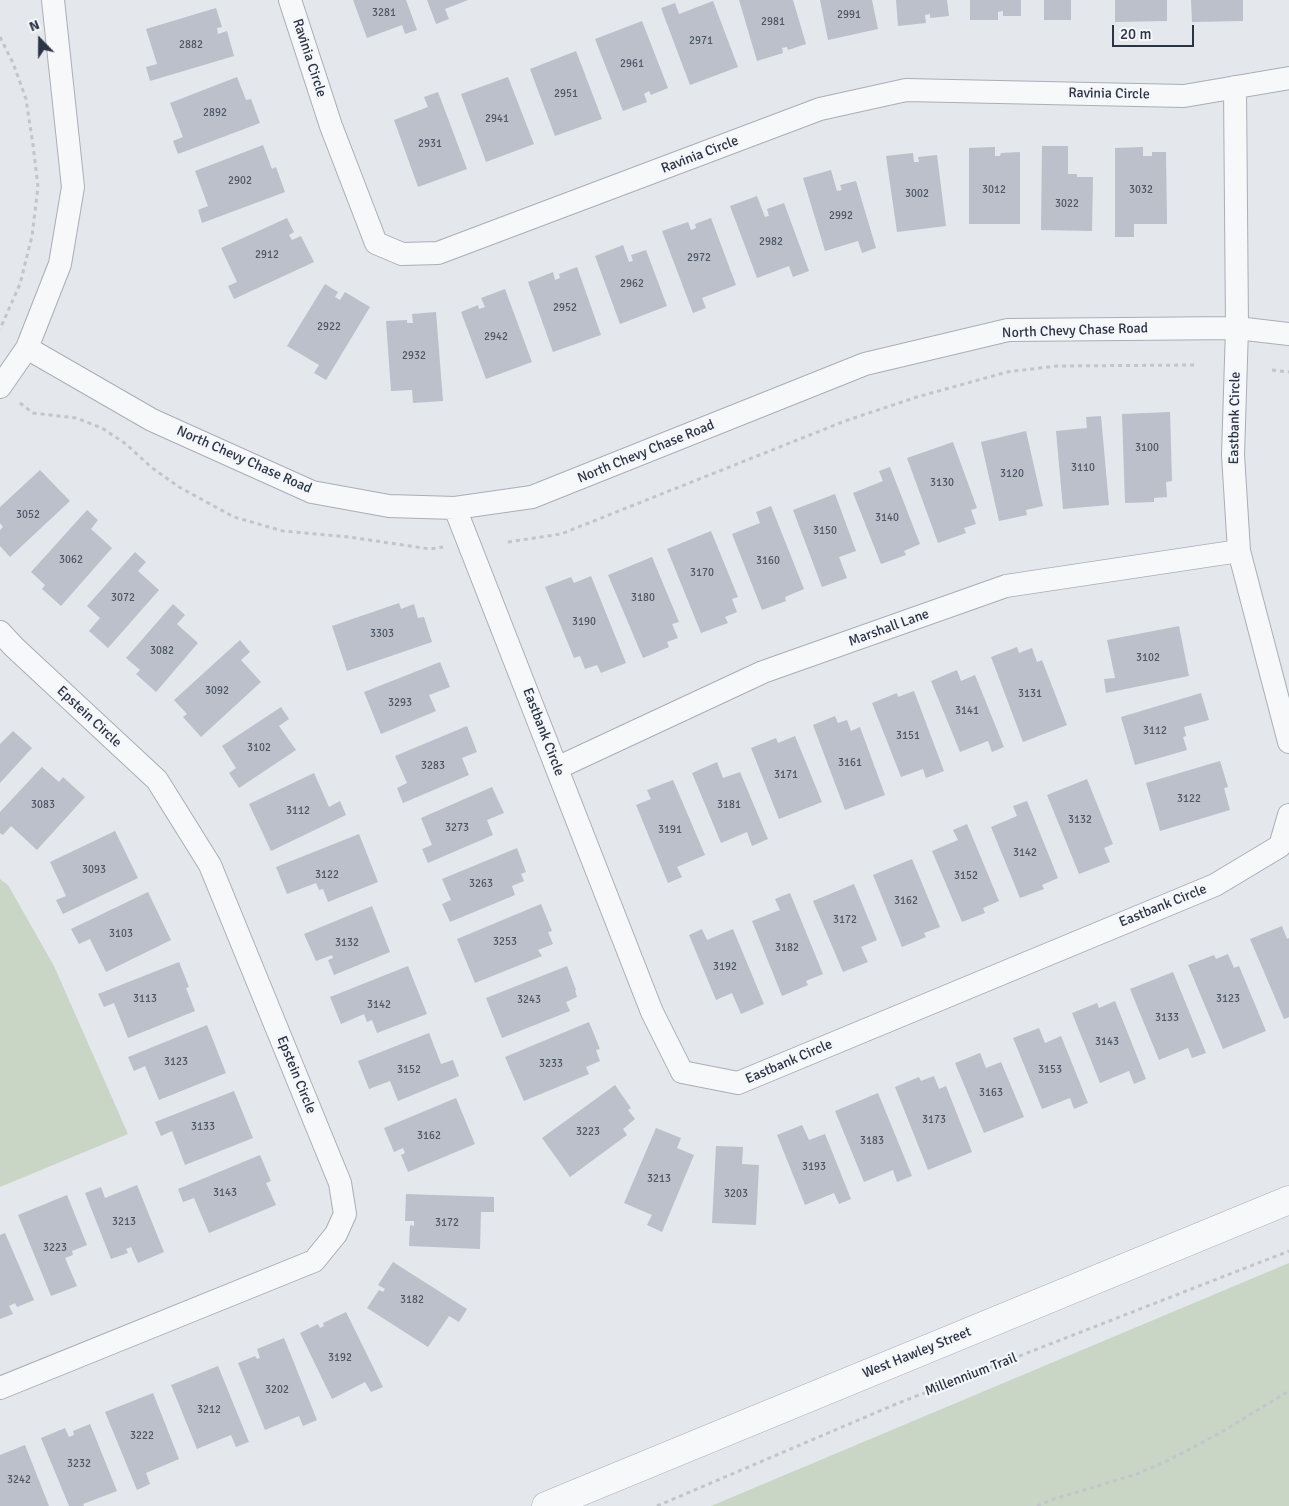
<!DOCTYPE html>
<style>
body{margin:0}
#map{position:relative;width:1289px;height:1506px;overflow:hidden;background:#e4e7ec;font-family:Signika,sans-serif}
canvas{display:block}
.north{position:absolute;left:15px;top:15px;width:50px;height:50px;-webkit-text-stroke:4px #f4f6f9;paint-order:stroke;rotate:338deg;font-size:14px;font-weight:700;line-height:20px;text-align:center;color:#2b3445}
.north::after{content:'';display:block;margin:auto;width:18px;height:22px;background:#2b3445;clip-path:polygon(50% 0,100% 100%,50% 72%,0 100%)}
.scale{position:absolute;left:1112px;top:25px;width:82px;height:22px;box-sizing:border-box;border:2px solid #2b3445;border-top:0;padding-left:6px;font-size:15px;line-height:18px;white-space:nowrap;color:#2b3445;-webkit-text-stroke:4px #f4f6f9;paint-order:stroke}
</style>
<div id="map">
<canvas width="1289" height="1506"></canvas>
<div class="north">N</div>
<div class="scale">20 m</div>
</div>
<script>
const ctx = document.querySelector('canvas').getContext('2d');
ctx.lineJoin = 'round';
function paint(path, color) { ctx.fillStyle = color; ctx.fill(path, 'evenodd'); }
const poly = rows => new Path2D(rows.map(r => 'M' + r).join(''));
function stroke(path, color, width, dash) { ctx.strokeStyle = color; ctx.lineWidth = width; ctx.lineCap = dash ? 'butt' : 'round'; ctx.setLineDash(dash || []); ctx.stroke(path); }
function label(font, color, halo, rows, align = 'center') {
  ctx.font = font + ' Signika,sans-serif'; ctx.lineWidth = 4.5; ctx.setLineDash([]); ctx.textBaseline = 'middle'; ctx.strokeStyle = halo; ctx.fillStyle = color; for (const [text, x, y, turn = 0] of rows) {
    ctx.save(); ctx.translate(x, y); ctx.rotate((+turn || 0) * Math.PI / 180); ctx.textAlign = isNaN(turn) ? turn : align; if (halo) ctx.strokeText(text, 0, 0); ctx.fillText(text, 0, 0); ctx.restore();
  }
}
const green = poly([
 [0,879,8,885,54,966,128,1134,0,1187],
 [1289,1263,1289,1506,711,1506]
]);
const building = poly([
 [353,0,406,0,417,30,405,34,402,25,367,38],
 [427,0,468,0,445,9,449,19,436,24],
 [739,0,793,0,806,44,788,50,787,47,782,48,783,53,757,61],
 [820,0,872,0,878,29,828,40],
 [896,0,947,0,949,16,930,18,930,14,925,15,926,23,898,26],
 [970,0,1021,0,1021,16,1003,16,1003,11,998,12,998,20,970,20],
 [1044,0,1071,0,1071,20,1044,20],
 [1115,0,1167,0,1167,21,1115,22],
 [1191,0,1243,0,1243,21,1192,22],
 [713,1,738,67,690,85,661,8,675,3,679,14],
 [216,8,222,27,217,28,218,34,227,31,234,56,150,81,146,67,157,64,146,29],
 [642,21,668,88,651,95,649,91,644,94,647,102,623,111,595,39],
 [576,51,602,119,555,136,530,69],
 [237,77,246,100,251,99,260,123,178,154,173,141,183,137,170,103],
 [508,77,534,144,486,162,461,94],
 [438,92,467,169,418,187,394,120,428,107,424,97],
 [263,145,272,169,276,167,285,192,202,223,198,210,208,206,195,171],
 [1042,146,1068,146,1068,174,1077,174,1077,177,1093,177,1092,231,1041,230],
 [995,147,995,156,1000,156,1001,153,1020,152,1020,224,969,224,969,148],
 [1143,147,1143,156,1152,156,1152,152,1166,152,1167,224,1134,224,1134,237,1115,237,1115,148],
 [913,153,914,162,919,162,918,157,937,155,946,226,897,232,886,156],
 [831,170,837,191,842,190,840,185,856,181,876,248,862,253,858,241,825,251,803,178],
 [757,196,765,217,769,216,767,209,784,203,809,271,793,277,789,266,757,278,730,206],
 [287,218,294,232,289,235,292,240,301,236,314,262,234,299,228,286,237,282,221,248],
 [711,218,736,285,702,298,706,308,693,313,662,231,688,222,691,230,696,228,695,224],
 [623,245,629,262,633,261,631,255,646,250,667,306,620,324,595,256],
 [577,267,601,335,553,352,528,282,553,272,555,280,560,278,559,274],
 [325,284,338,292,335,297,340,300,345,292,370,307,326,380,314,373,319,365,287,346],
 [505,289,532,362,486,379,461,312,478,305,479,309,485,307,481,298],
 [436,312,443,401,413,403,412,390,391,391,386,321,407,320,407,323,413,323,412,314],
 [1170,412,1172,481,1166,482,1167,497,1154,498,1154,502,1125,503,1122,414],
 [1101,416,1109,505,1063,509,1056,431,1087,428,1086,417],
 [1026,431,1043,506,1026,510,1027,515,999,521,981,442],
 [953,442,977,508,971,510,976,524,964,528,966,533,938,543,907,458],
 [890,467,920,544,904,551,906,555,881,564,853,493,883,481,879,471],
 [40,470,70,501,10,557,0,546,0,530,3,527,0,523,0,507],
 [835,494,856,551,839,557,847,578,822,587,793,510],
 [771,506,804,589,785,597,786,601,762,610,732,534,760,523,756,512],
 [87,510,98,520,91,529,112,548,61,606,42,589,45,585,31,572],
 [711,531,738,597,732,599,737,612,725,617,728,623,701,633,667,549],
 [135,552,146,562,138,571,159,590,108,648,89,631,100,618,87,606],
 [652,557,679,622,672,624,678,638,667,642,669,647,643,658,608,575],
 [591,576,626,663,601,673,597,665,585,669,580,656,574,658,545,587,571,577,574,583],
 [399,603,401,609,414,604,418,618,424,617,432,642,347,671,332,626],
 [173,604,185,615,177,624,198,643,156,692,136,674,140,670,126,658],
 [1179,626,1189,676,1106,693,1104,679,1115,678,1107,640],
 [240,640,250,652,241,660,261,682,201,737,183,717,187,714,174,700],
 [1017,647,1019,653,1032,648,1037,662,1042,660,1067,725,1023,742,991,657],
 [440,662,450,687,429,695,436,711,381,734,364,692],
 [957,670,961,681,975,675,1004,747,992,752,988,741,960,752,931,681],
 [914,691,944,771,926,778,923,769,901,777,872,703,897,693,898,697],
 [1201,693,1209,720,1184,727,1186,736,1183,737,1187,750,1135,765,1121,717],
 [281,707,289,719,279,726,296,750,239,788,229,773,236,768,222,746],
 [835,716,838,723,847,720,851,731,860,727,885,795,845,810,813,725],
 [467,726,477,752,462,758,469,775,403,803,397,788,407,783,395,756],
 [13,731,32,748,0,783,0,744],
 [795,736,822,802,779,819,751,748,776,738,778,743],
 [1220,761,1228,787,1224,788,1230,810,1160,831,1146,783],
 [717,762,723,778,740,772,768,839,752,846,747,832,721,843,692,773],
 [42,767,59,782,63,777,85,797,37,850,11,826,3,835,0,833,0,812],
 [314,773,329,807,340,801,346,815,271,851,249,804],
 [1087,779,1113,844,1104,848,1110,862,1079,874,1047,795],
 [673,780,705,855,677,867,682,877,668,883,636,805,651,799,647,790],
 [492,787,504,813,487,820,493,835,428,863,422,849,432,845,421,818],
 [1027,801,1058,878,1042,885,1044,889,1020,898,991,827,1017,816,1013,806],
 [967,824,999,901,983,908,985,913,962,922,932,851,958,840,953,830],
 [115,831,138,878,63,914,56,900,66,896,50,862],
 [359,834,378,882,328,902,323,889,319,890,316,883,287,894,276,867],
 [517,848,526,872,521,874,524,881,512,886,515,895,450,922,442,904,451,900,442,879],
 [912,859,940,927,924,933,926,937,902,947,873,875],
 [854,884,877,940,861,947,868,962,843,972,813,901],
 [148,892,171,940,106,972,90,939,79,944,71,929],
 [790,893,823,974,806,981,808,985,782,996,752,921,780,910,775,899],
 [541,904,552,931,548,932,553,944,538,950,542,956,475,983,457,939],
 [372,906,390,952,334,975,328,960,333,958,332,955,316,961,304,934],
 [1282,926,1287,939,1289,938,1289,1017,1284,1019,1250,939],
 [702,929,707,940,733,929,764,1004,741,1014,732,993,716,1000,689,935],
 [1228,954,1234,968,1239,966,1266,1031,1223,1049,1188,965,1214,955,1216,959],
 [179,962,189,987,186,988,195,1011,128,1038,114,1003,104,1007,98,994],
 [408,966,427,1014,377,1033,372,1020,367,1022,364,1014,341,1024,330,997],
 [567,966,576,990,575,990,577,997,566,1002,570,1011,502,1038,486,998],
 [1173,972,1206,1053,1192,1058,1188,1048,1159,1060,1130,989],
 [1115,1001,1146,1079,1134,1084,1129,1071,1100,1083,1072,1013,1097,1003,1099,1008],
 [589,1022,600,1049,596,1050,600,1061,586,1067,589,1074,524,1101,505,1057],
 [207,1025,226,1073,159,1100,145,1066,134,1071,128,1057],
 [1039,1028,1045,1043,1061,1036,1088,1103,1074,1109,1070,1098,1042,1109,1013,1038],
 [429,1033,441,1064,453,1060,459,1076,398,1101,390,1081,369,1089,358,1061],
 [980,1053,986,1068,1001,1062,1024,1117,984,1133,955,1063],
 [934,1076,939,1089,946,1086,972,1152,928,1170,895,1087,919,1077,921,1081],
 [615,1085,631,1108,628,1110,635,1119,623,1129,627,1135,570,1177,542,1138],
 [234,1091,253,1138,185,1165,172,1131,161,1136,155,1122],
 [878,1093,912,1176,897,1182,893,1170,864,1182,835,1111],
 [456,1098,475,1144,408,1172,401,1155,405,1153,403,1148,394,1152,384,1128],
 [802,1125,809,1140,825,1134,851,1199,839,1204,834,1193,805,1205,777,1135],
 [656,1128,681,1138,677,1148,694,1155,662,1232,647,1225,652,1215,624,1203],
 [716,1146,743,1147,742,1164,759,1165,756,1225,712,1223],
 [260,1155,271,1181,266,1183,276,1205,209,1233,194,1198,183,1202,178,1189],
 [137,1185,164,1252,138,1263,131,1247,126,1249,128,1253,111,1259,85,1193,101,1187,105,1198],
 [406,1194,494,1197,494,1212,481,1212,480,1249,409,1246,410,1225,414,1226,414,1221,405,1221],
 [67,1195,87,1245,72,1251,73,1255,65,1258,77,1286,51,1296,18,1215],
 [5,1233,34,1300,17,1307,15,1303,9,1306,13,1314,0,1319,0,1235],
 [393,1262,467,1309,459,1322,449,1316,428,1347,367,1308,379,1290,383,1292,385,1289,378,1285],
 [346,1312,383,1387,371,1392,365,1382,332,1399,300,1333,318,1324,320,1328,324,1326,323,1323],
 [284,1338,317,1420,303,1426,299,1416,265,1430,238,1363,255,1356,257,1359,260,1358,257,1349],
 [218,1366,249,1442,236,1447,231,1435,197,1449,171,1385],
 [153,1393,179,1459,146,1473,150,1484,137,1490,105,1412],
 [90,1424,117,1491,83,1504,84,1506,69,1506,41,1438,65,1428,69,1437,74,1435,73,1431],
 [25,1445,49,1506,0,1506,0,1455]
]);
const path = poly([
 [0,37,13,63,26,99,33,145,38,187,32,236,20,284,0,329],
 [1272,370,1289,372],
 [20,403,33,413,76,418,102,428,126,444,151,467,179,487,234,517,283,531,349,537,430,549,443,547],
 [508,542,561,534,845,421,917,397,1007,372,1056,366,1195,365],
 [657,1506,896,1404,1289,1251],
 [1037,1506,1054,1499,1137,1474,1169,1460,1218,1434,1289,1391]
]);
const minor = poly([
 [290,0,331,126,376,243,402,254,438,253,820,109,906,90,1184,96,1289,78],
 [1235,87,1237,328,1233,455,1239,551,1289,742],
 [27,348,152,420,312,492,389,506,455,508,532,497,865,364,1008,330,1237,328,1289,334],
 [0,387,27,348,60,264,73,187,53,0],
 [455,508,652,1012,682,1072,738,1083,1215,885,1280,846,1289,815],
 [0,632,14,647,157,780,210,865,340,1183,345,1214,336,1234,314,1261,0,1388],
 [557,768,763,672,1006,586,1239,551]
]);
const tertiary = poly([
 [546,1506,1289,1200]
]);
const numberNames = [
 ["3281",384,13],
 ["2991",849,15],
 ["2981",773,22],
 ["2971",701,41],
 ["2882",191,45],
 ["2961",632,64],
 ["2951",566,94],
 ["2892",215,113],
 ["2941",497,119],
 ["2931",430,144],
 ["2902",240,181],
 ["3012",994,190],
 ["3032",1141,190],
 ["3002",917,194],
 ["3022",1067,204],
 ["2992",841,216],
 ["2982",771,242],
 ["2912",267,255],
 ["2972",699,258],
 ["2962",632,284],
 ["2952",565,308],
 ["2922",329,327],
 ["2942",496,337],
 ["2932",414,356],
 ["3100",1147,448],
 ["3110",1083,468],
 ["3120",1012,474],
 ["3130",942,483],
 ["3052",28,515],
 ["3140",887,518],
 ["3150",825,531],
 ["3062",71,560],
 ["3160",768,561],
 ["3170",702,573],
 ["3072",123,598],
 ["3180",643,598],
 ["3190",584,622],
 ["3303",382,634],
 ["3082",162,651],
 ["3102",1148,658],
 ["3092",217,691],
 ["3131",1030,694],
 ["3293",400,703],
 ["3141",967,711],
 ["3112",1155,731],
 ["3151",908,736],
 ["3102",259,748],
 ["3161",850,763],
 ["3283",433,766],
 ["3171",786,775],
 ["3122",1189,799],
 ["3083",43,805],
 ["3181",729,805],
 ["3112",298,811],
 ["3132",1080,820],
 ["3273",457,828],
 ["3191",670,830],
 ["3142",1025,853],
 ["3093",94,870],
 ["3122",327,875],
 ["3152",966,876],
 ["3263",481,884],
 ["3162",906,901],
 ["3172",845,920],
 ["3103",121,934],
 ["3253",505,942],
 ["3132",347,943],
 ["3182",787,948],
 ["3192",725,967],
 ["3113",145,999],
 ["3123",1228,999],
 ["3243",529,1000],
 ["3142",379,1005],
 ["3133",1167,1018],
 ["3143",1107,1042],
 ["3123",176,1062],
 ["3233",551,1064],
 ["3152",409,1070],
 ["3153",1050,1070],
 ["3163",991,1093],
 ["3173",934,1120],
 ["3133",203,1127],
 ["3223",588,1132],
 ["3162",429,1136],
 ["3183",872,1141],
 ["3193",814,1167],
 ["3213",659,1179],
 ["3143",225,1193],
 ["3203",736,1194],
 ["3213",124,1222],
 ["3172",447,1223],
 ["3223",55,1248],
 ["3182",412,1300],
 ["3192",340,1358],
 ["3202",277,1390],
 ["3212",209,1410],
 ["3222",142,1436],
 ["3232",79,1464],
 ["3242",19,1480]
];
const streetNames = [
 ["Ravinia Circle",309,58,72],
 ["Ravinia Circle",1109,94,1],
 ["Ravinia Circle",700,155,-21],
 ["North Chevy Chase Road",1075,331,-2],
 ["Eastbank Circle",1235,418,-89],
 ["North Chevy Chase Road",646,452,-22],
 ["North Chevy Chase Road",244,460,24],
 ["Marshall Lane",889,628,-20],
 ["Epstein Circle",89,717,43],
 ["Eastbank Circle",543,732,69],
 ["Eastbank Circle",1163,906,-22],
 ["Eastbank Circle",789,1062,-23],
 ["Epstein Circle",296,1075,68],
 ["West Hawley Street",917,1353,-22],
 ["Millennium Trail",971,1375,-21]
];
paint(green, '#c9d6c5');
paint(building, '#bbc0ca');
stroke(minor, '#a9aeb7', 24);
stroke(tertiary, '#a9aeb7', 29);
stroke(path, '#c2c5cb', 3, [4, 4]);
stroke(minor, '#f7f8fa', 22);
stroke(tertiary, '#f7f8fa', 28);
label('11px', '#4f5766', null, numberNames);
label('14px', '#2b3445', '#f4f6f9', streetNames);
</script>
